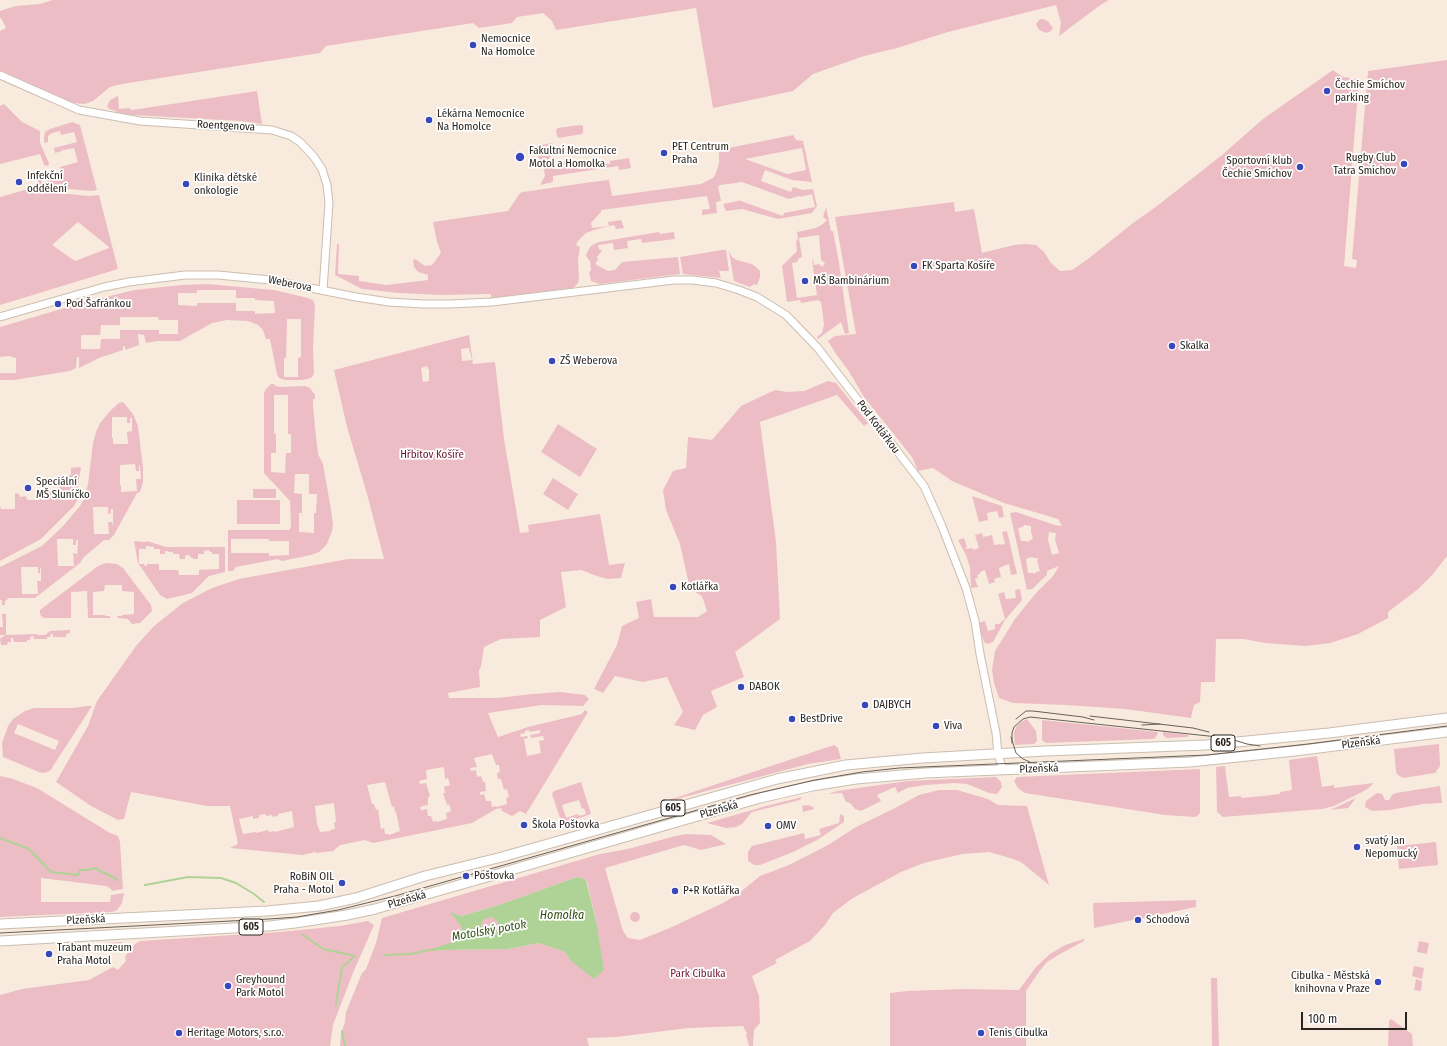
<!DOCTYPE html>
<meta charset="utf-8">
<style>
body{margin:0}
#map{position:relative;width:1447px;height:1046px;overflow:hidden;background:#f8ebdd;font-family:"Fira Sans Condensed",sans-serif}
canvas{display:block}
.scale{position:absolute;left:1301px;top:1012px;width:106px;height:18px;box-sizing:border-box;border:2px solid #2a2520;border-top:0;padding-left:5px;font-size:12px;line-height:14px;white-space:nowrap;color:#2a2520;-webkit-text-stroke:3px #fff;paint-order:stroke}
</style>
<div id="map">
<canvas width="1447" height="1046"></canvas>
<div class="scale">100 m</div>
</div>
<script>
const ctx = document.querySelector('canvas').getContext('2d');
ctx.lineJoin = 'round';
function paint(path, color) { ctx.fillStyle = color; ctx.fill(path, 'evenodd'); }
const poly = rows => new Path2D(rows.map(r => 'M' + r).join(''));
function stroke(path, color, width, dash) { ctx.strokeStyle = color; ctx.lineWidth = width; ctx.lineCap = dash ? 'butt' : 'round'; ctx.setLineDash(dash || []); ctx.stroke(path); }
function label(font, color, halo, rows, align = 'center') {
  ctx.font = font + ' "Fira Sans Condensed",sans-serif'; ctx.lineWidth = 3.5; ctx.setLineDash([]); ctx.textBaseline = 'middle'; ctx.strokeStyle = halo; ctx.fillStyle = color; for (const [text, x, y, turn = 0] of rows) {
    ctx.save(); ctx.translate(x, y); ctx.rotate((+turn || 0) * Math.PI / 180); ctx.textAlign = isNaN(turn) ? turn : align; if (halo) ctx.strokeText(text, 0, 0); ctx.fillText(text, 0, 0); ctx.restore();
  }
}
const green = poly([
 [53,0,1109,0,1099,6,1059,36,1061,23,1056,5,948,32,897,48,864,56,813,74,793,91,713,108,696,8,556,30,552,21,543,13,517,17,512,23,479,28,473,23,326,46,320,53,122,84,110,87,93,101,85,104,73,103,0,71,0,31,6,28,1,18,0,18,0,11,16,6,40,4],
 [1040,19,1043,19,1048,21,1053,28,1051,31,1046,33,1039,30,1036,24],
 [1447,60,1447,556,1433,574,1417,590,1388,612,1388,618,1358,634,1330,643,1306,646,1265,643,1243,639,1216,639,1215,682,1201,682,1200,702,1194,705,1191,718,1125,709,1066,705,1013,703,999,698,994,683,992,670,995,651,1015,619,1036,593,1053,576,1059,566,1047,571,1047,575,1032,589,1027,590,1010,513,1016,512,1055,525,1062,526,1058,519,1004,503,952,481,933,468,918,471,912,457,864,397,848,370,836,354,828,341,835,336,856,334,835,217,954,202,955,212,974,209,982,253,1014,245,1025,244,1036,245,1044,252,1051,263,1060,271,1072,270,1088,259,1133,223,1157,206,1222,155,1263,119,1333,70,1343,77,1359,79,1344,266,1356,268,1357,260,1352,259,1368,71],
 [1024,525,1031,526,1031,532,1033,539,1030,540,1028,542,1026,541,1021,541,1018,528,1023,527],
 [1049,532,1056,533,1055,540,1059,553,1052,555,1048,539],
 [1031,557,1034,558,1038,558,1037,561,1040,571,1036,572,1035,574,1033,573,1028,573,1026,559],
 [257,91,262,124,241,121,133,115,115,113,116,111,109,109,107,106,110,100,118,96,119,109,129,108,132,110],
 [4,104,22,122,40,131,40,143,49,163,48,166,44,165,40,154,0,164,0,106],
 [72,122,80,125,81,129,97,190,90,191,59,188,50,185,47,181,45,174,60,170,60,167,78,162,74,148,64,150,63,149,62,151,55,153,54,148,77,142,74,132,61,135,60,131,52,133,48,136,48,142,44,143,44,137,45,132,50,129],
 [580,125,583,126,583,132,582,134,559,138,557,136,556,130,558,128],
 [793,135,796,140,803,141,812,182,792,180,765,170,761,181,791,192,793,187,803,190,813,189,817,206,812,213,778,219,742,209,726,211,723,204,738,201,738,200,783,216,784,213,815,207,812,194,800,197,799,196,789,199,742,182,720,185,718,187,721,201,716,202,717,213,702,215,702,210,710,209,707,196,601,210,601,212,591,223,592,228,609,226,608,222,621,220,624,228,616,229,614,225,597,229,586,233,578,241,576,245,580,247,578,260,579,279,578,283,573,288,491,298,491,294,442,295,399,293,362,289,335,275,337,244,339,244,338,274,359,276,359,281,386,285,428,280,428,275,418,272,414,267,413,260,415,259,425,266,432,265,441,253,437,242,433,222,508,211,520,193,523,192,592,182,609,180,612,196,701,184,713,178,716,173,719,163,719,150],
 [802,148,806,170,787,174,745,159],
 [552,143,554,150,547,162,550,168,555,169,561,169,565,159,567,165,583,164,583,161,598,160,601,164,610,164,610,161,629,158,631,168,619,170,618,166,553,176,553,182,540,185,545,176,543,164,540,164,536,146],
 [40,177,45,187,49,190,59,193,89,196,99,195,118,269,0,305,0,197,39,186,37,178],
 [78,222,109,247,109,248,75,261,52,245],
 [826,207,831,231,833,231,839,263,849,333,845,334,841,322,818,339,817,337,822,333,824,324,821,302,818,300,801,303,800,300,787,302,782,266,797,251,796,242,798,239,797,232,816,228,823,224,827,220,823,217],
 [819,235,821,260,825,263,822,267,819,264,814,265,813,260,812,260,817,295,797,298,792,263,797,262,799,258,802,257,799,238],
 [659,232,660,234,674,232,675,239,642,243,641,239,627,241,628,248,614,250,613,243,598,245,599,249,602,251,597,257,598,260,595,264,608,271,615,270,622,262,678,257,680,274,600,284,591,281,589,272,591,270,590,261,588,259,586,255,590,247,594,244,599,242],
 [722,250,726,250,729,271,719,271,721,278,683,274,680,257],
 [729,251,732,257,737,260,752,264,757,268,760,271,760,277,757,285,754,284,750,287,734,281],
 [207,284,274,290,308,298,313,300,315,306,313,349,314,374,311,378,303,380,285,380,279,378,277,374,270,339,266,339,263,330,258,325,248,321,227,320,212,323,180,341,157,341,146,343,144,335,138,334,139,345,125,350,125,346,123,347,123,350,99,358,79,368,79,357,77,357,76,368,70,371,14,380,0,380,0,373,16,373,16,358,9,356,0,357,0,327,78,304,134,290,182,285],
 [197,290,236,290,236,298,255,298,255,300,274,301,275,313,255,314,255,311,236,311,236,303,197,303,197,306,178,305,178,293,197,293],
 [120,317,139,317,139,318,140,317,158,317,159,320,178,320,178,334,159,334,159,330,120,330,120,339,101,339,100,349,81,349,81,335,100,335,101,325,120,325],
 [287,319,301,319,301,357,298,358,298,377,284,377,284,358,286,358],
 [469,335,473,364,495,362,504,439,520,533,529,532,528,525,600,514,609,565,625,563,621,578,607,579,594,575,581,570,561,572,566,607,540,620,540,637,501,639,484,647,481,666,479,671,480,687,448,693,449,698,498,698,533,694,560,692,585,695,589,699,583,706,542,705,488,713,498,737,528,727,582,714,585,710,588,712,526,814,520,811,512,816,502,811,501,808,496,809,472,823,373,843,365,840,340,845,333,851,316,853,315,852,303,855,230,848,238,844,230,806,207,806,131,792,124,819,118,820,91,806,56,782,88,726,97,701,136,646,154,626,183,603,212,588,239,579,348,559,384,559,367,494,347,427,334,370],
 [469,348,472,360,462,361,461,349],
 [427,366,428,369,429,369,429,381,423,382,421,368],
 [529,730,530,732,540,730,540,733,530,735,531,738,543,736,544,740,539,741,541,753,527,756,524,739,528,738,527,736,521,737,520,734,525,733,525,731],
 [492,754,496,765,499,765,500,772,497,773,498,779,501,779,504,790,507,789,509,797,506,798,507,804,496,807,496,806,492,807,491,801,486,801,484,794,480,795,480,792,486,791,485,782,483,782,481,776,477,777,476,770,471,771,470,768,477,767,474,758],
 [444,767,445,779,448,778,450,785,444,787,445,793,443,793,447,805,449,804,451,811,446,813,447,819,437,822,436,821,433,822,431,816,428,816,427,809,421,810,420,807,428,805,428,797,430,796,426,783,420,784,419,781,427,779,426,770],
 [385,782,392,807,394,806,395,812,396,812,400,831,389,835,389,834,385,834,384,828,381,829,378,809,376,810,374,804,372,804,367,785],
 [334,803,336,822,334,822,335,829,330,830,330,831,320,832,318,826,317,825,315,806],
 [292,811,294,827,275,832,275,831,269,832,268,830,256,833,256,832,243,834,239,819,253,816,253,819,259,818,259,815,265,814,266,816,272,815,273,817,278,816,278,814],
 [828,381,836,383,868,423,864,426,837,395,760,422,776,542,780,619,735,652,744,677,711,691,717,707,703,715,695,730,674,725,683,712,667,677,643,682,615,676,603,693,594,689,617,645,622,626,639,618,636,602,651,599,654,617,698,617,707,611,702,596,690,589,680,544,666,510,663,490,673,471,686,468,688,437,712,440,741,406,775,390,787,392,804,391],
 [271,384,274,384,275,386,280,387,305,386,310,388,315,395,315,399,313,399,313,406,315,427,318,454,323,464,330,504,333,524,332,531,327,544,319,552,311,555,282,561,278,559,236,567,233,571,228,571,228,530,289,530,291,527,290,501,264,473,264,393,266,389],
 [274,395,288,395,288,434,291,434,291,453,286,453,285,473,271,472,271,453,276,453,276,434,274,433],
 [295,474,309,474,309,494,317,494,316,513,314,513,314,533,299,532,299,513,302,513,302,494,294,493],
 [231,539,269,539,269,541,289,541,289,555,269,556,269,553,231,553],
 [123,402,133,414,138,426,143,468,143,482,140,492,137,493,114,535,109,540,104,540,84,557,80,563,35,598,8,598,7,600,5,601,5,605,2,605,2,600,0,600,0,567,42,546,62,527,80,506,84,499,88,484,93,443,96,432,100,423,111,410,119,403],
 [112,417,127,417,127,423,130,423,130,418,132,418,132,431,127,432,128,444,113,444,113,438,112,438],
 [135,464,136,471,139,471,139,465,140,466,141,479,136,479,137,491,121,492,121,485,120,485,120,465],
 [93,507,108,507,108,514,111,513,111,509,113,509,113,527,112,522,108,522,109,534,94,534],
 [57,539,73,539,73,545,76,545,76,540,78,540,77,559,77,554,73,553,74,566,58,566],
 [21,567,38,567,38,573,40,573,40,568,41,568,41,587,41,581,37,581,38,594,22,594],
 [558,424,597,449,580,477,541,452],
 [79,467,81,468,76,495,79,497,74,506,41,539,0,561,0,505,1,509,15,509,15,493,19,494,20,497,26,496,27,500,40,500,41,484,46,485,46,491,59,491,60,475,71,475,71,468],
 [553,478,578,494,568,510,543,494],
 [253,489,276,489,276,498,253,498],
 [972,496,1002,506,1004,517,999,518,997,511,987,513,988,520,979,522],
 [237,500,280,500,280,524,237,524],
 [1007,531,1017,574,1011,575,1009,564,1006,565,999,568,1001,577,994,579,995,582,989,584,985,570,980,572,980,574,977,575,978,578,975,579,978,587,971,588,970,567,966,555,958,540,964,538,967,547,965,549,973,548,973,550,979,548,975,535,982,533,983,537,992,535,994,545,1001,544,1001,545,1005,544,1002,532],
 [134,541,146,542,147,541,166,547,225,547,225,572,209,576,192,593,167,599,160,595,138,563],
 [146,546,154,547,154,549,160,549,160,554,165,554,165,551,168,551,169,552,173,552,173,554,179,554,180,559,185,559,185,556,188,555,190,556,190,557,193,558,193,559,198,559,198,554,204,554,204,551,209,550,210,552,212,552,212,554,219,554,219,569,199,570,199,575,179,575,178,570,159,570,159,564,147,564,147,566,145,566,144,564,139,564,139,549,146,549],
 [106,563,117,564,123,568,151,605,152,611,140,623,132,624,128,619,118,618,117,616,122,616,122,615,134,614,134,592,122,591,122,585,105,585,104,591,93,592,93,615,105,615,105,616,110,616,110,618,88,618,87,591,71,592,71,618,44,618,41,616,40,613,40,610,98,566],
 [1020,589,1022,600,1005,620,993,642,988,644,984,642,978,623,985,621,988,631,995,629,995,624,999,624,1005,619,998,594,1004,592,1006,599,1016,598,1015,590],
 [2,614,6,614,6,635,36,634,38,635,45,635,50,631,70,630,70,633,66,634,66,637,53,637,53,634,51,634,50,637,47,637,47,639,34,639,33,636,31,636,30,640,27,640,27,642,14,642,13,638,11,638,11,642,8,642,7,645,1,645,0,639,5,635,0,635,0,627,3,627],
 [87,706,92,706,50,771,44,773,39,772,3,757,2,743,8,726,13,719,25,711,34,708,73,708],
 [18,724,59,741,55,750,14,733],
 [1027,719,1036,731,1037,741,1034,744,1015,745,1014,733,1016,727,1021,722],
 [1042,720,1158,732,1157,735,1155,738,1152,739,1046,743,1042,740],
 [1163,732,1189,735,1187,737,1166,738,1163,735],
 [1439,744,1440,766,1435,773,1403,778,1398,775,1396,772,1394,749],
 [834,745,838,748,841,759,808,764,654,805],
 [1317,756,1322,787,1334,785,1334,788,1373,783,1372,785,1366,790,1334,806,1322,809,1223,817,1217,812,1216,767,1225,766,1229,797,1241,796,1241,798,1263,796,1280,794,1280,792,1292,790,1289,760],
 [1200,769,1200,813,1196,817,1165,815,1025,793,1018,788,1014,781,1017,777],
 [0,776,13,779,37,788,110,833,118,836,120,842,123,889,112,891,111,889,106,886,41,878,41,902,110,902,111,895,124,893,122,903,117,910,112,912,0,917],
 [996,777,1001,782,1002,787,997,794,989,793,967,784,954,783,926,785,907,788,898,793,895,787,877,795,881,801,861,811,855,809,850,803,846,802,842,793,828,794,837,791,907,781],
 [581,782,591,814,562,824,552,794,554,791],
 [579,800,582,809,584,808,586,814,579,816,578,814,566,818,562,805],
 [1440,786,1442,803,1423,804,1390,810,1372,811,1365,807,1366,801,1377,793,1382,794,1385,800,1389,800,1392,795,1396,793],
 [939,790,957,790,988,799,998,805,1027,806,1049,885,1021,862,1010,858,989,852,962,854,924,863,901,872,853,898,833,913,825,925,810,941,775,960,777,963,752,976,759,996,760,1023,754,1030,753,1046,749,1046,746,1035,747,1033,745,1030,743,1026,689,1028,616,1037,587,1038,589,1046,340,1046,341,1034,345,1022,346,1012,362,973,366,969,376,943,382,918,600,854,628,849,675,836,687,834,711,835,726,844,701,850,684,845,605,868,623,931,628,938,640,940,672,927,723,903,738,894,760,876,789,865,828,845,856,827,893,809,919,795],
 [577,877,587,881,596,921,571,961,565,952,539,943,508,949,445,950,434,951,456,941,460,938,462,934,461,926,456,918,453,916,457,915,461,916,499,905],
 [802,797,800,800,752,812,742,824,736,827,726,828,707,823,766,806],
 [1356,798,1348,808,1330,810],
 [808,805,813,807,814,809,803,812,802,806],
 [840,814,844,816,844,822,817,840,793,852,760,865,754,865,748,861,748,852,752,846,804,833,805,839,821,835,819,829,839,823],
 [1436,842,1438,865,1399,869,1397,846],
 [1196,900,1196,907,1094,928,1093,903],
 '630 917a5 5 0 1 1 10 0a5 5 0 1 1-10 0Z',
 '481 925a9 9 0 1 1 18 0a9 9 0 1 1-18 0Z',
 [368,921,374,925,353,973,333,1025,330,1046,0,1046,0,995,22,989,89,980,113,967,118,970,126,961,125,958,126,955,135,944,140,941,280,932,340,926],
 [1084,939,1084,941,1060,954,1047,962,1038,973,1026,991,1026,1046,890,1046,890,993,908,991,963,989,1019,990,1036,967,1050,954,1065,945],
 [1419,941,1429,943,1427,954,1417,952],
 [122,942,122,945,119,948,105,950,105,943],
 [1414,966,1424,968,1422,979,1412,976],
 [1211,978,1217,978,1219,1046,1212,1046],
 [1416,979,1422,981,1421,991,1414,990],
 [1391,1019,1412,1034,1413,1046,1388,1046,1389,1021]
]);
const water = poly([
 [577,877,586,880,596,921,604,970,594,979,571,961,565,952,539,943,508,949,445,950,434,951,428,950,456,941,460,938,462,934,461,926,450,912,461,916,499,905],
 [492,917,498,922,498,928,493,934,487,934,482,930,481,924,484,919]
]);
const stream = poly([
 [0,838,29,849,51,872,78,875,80,870,88,870,95,868,118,880],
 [145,885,188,877,221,878,236,883,254,894,264,902],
 [302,934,323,949,355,956],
 [384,955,410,954,430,950],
 [336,1006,336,1003,342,967,355,956],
 [342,1031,345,1046]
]);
const minor = poly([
 [0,75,79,110,140,121,272,130,291,136,300,142,314,157,322,169,327,185,329,203,323,290],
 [0,317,104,287,129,282,185,275,218,275,270,280,356,297,389,302,423,304,449,304,492,302,674,280,692,280,716,283,739,290,757,297,786,315,817,347,924,486,941,524,966,588,975,621,980,654,996,733,998,754,1003,770]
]);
const major = poly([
 [0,924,267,911,319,906,356,898,425,876,502,857,777,779,846,765,923,758,1045,751,1206,745,1329,733,1447,718],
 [0,941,269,926,295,923,347,915,375,909,473,881,760,798,812,786,856,779,925,773,1190,762,1295,751,1447,732]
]);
const tram = poly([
 [1090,716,1193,728,1209,732],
 [1016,719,1026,711,1033,711,1083,717,1094,720],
 [1142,725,1160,724],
 [1011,737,1016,753,1023,759,1030,762],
 [1224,737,1247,744,1260,746],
 [1012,743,1012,733,1014,727,1023,719,1030,717,1227,738],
 [0,933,269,919,297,917,338,910,395,896,750,795,815,780,862,772,899,768,1207,755,1308,744,1447,726]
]);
const markers = [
 [473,45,4,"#3848bb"],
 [1327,91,4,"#3848bb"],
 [429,120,4,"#3848bb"],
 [664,153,4,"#3848bb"],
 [520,157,5,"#3848bb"],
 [1404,164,4,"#3848bb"],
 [1300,167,4,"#3848bb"],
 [19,182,4,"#3848bb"],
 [186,184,4,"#3848bb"],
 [914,266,4,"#3848bb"],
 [805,281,4,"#3848bb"],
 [58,304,4,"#3848bb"],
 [1172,346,4,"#3848bb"],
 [552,361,4,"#3848bb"],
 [28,488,4,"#3848bb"],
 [673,587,4,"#3848bb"],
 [741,687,4,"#3848bb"],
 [865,705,4,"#3848bb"],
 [792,719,4,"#3848bb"],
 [936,726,4,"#3848bb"],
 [524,825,4,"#3848bb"],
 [768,826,4,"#3848bb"],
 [1357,847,4,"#3848bb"],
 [466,876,4,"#3848bb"],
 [342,883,4,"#3848bb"],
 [675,891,4,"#3848bb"],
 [1138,920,4,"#3848bb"],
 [49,954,4,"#3848bb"],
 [1378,982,4,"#3848bb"],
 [228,986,4,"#3848bb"],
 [179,1033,4,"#3848bb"],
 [981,1033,4,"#3848bb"]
];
const shields = [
 [1223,743,24],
 [673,808,24],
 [251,927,24]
];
const shieldNames = [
 ["605",1223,743],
 ["605",673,808],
 ["605",251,927]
];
const poiNames = [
 ["Nemocnice",481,39],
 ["Na Homolce",481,52],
 ["Čechie Smíchov",1335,85],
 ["parking",1335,98],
 ["Lékárna Nemocnice",437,114],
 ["Na Homolce",437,127],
 ["PET Centrum",672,147],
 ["Praha",672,160],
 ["Fakultní Nemocnice",529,151],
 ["Motol a Homolka",529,164],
 ["Rugby Club",1396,158,"right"],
 ["Tatra Smíchov",1396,171,"right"],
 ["Sportovní klub",1292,161,"right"],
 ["Čechie Smíchov",1292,174,"right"],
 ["Infekční",27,176],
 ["oddělení",27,189],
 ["Klinika dětské",194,178],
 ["onkologie",194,191],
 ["FK Sparta Košíře",922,266],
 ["MŠ Bambinárium",813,281],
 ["Pod Šafránkou",66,304],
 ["Skalka",1180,346],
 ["ZŠ Weberova",560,361],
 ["Speciální",36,482],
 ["MŠ Sluníčko",36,495],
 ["Kotlářka",681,587],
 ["DABOK",749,687],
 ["DAJBYCH",873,705],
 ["BestDrive",800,719],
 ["Viva",944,726],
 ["Škola Poštovka",532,825],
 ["OMV",776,826],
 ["svatý Jan",1365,841],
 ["Nepomucký",1365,854],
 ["Poštovka",474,876],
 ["RoBiN OIL",334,877,"right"],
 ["Praha - Motol",334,890,"right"],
 ["P+R Kotlářka",683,891],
 ["Schodová",1146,920],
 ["Trabant muzeum",57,948],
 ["Praha Motol",57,961],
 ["Cibulka - Městská",1370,976,"right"],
 ["knihovna v Praze",1370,989,"right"],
 ["Greyhound",236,980],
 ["Park Motol",236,993],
 ["Heritage Motors, s.r.o.",187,1033],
 ["Tenis Cibulka",989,1033]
];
const streetNames = [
 ["Roentgenova",226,126,3],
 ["Weberova",290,284,11],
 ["Pod Kotlářkou",878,427,53],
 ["Plzeňská",1361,743,-7],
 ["Plzeňská",1039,769,-2],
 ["Plzeňská",719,810,-16],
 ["Plzeňská",407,900,-16],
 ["Plzeňská",86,920,-3]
];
const parkNames = [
 ["Hřbitov Košíře",432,455],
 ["Park Cibulka",698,974]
];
const waterNames = [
 ["Homolka",562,916],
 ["Motolský potok",489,931,-10]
];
paint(green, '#edbdc6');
paint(water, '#afd296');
stroke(stream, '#afd296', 2);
stroke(minor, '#cabeb1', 9);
stroke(major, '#cabeb1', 11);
stroke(minor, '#fff', 7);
stroke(major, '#fff', 9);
stroke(tram, '#676058', 1);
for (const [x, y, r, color] of markers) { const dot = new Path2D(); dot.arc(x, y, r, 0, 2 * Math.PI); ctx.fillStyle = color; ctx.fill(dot); stroke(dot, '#fff', 1.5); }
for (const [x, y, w] of shields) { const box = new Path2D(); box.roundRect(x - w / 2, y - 8, w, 16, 3); ctx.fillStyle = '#fff'; ctx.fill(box); stroke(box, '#2a2520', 1); }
label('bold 10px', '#2a2520', null, shieldNames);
label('11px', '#2a2520', '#fff', poiNames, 'left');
label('11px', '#2a2520', '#fff', streetNames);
label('11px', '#6c1732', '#fff', parkNames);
label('italic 12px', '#2e4e10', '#fff', waterNames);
</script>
